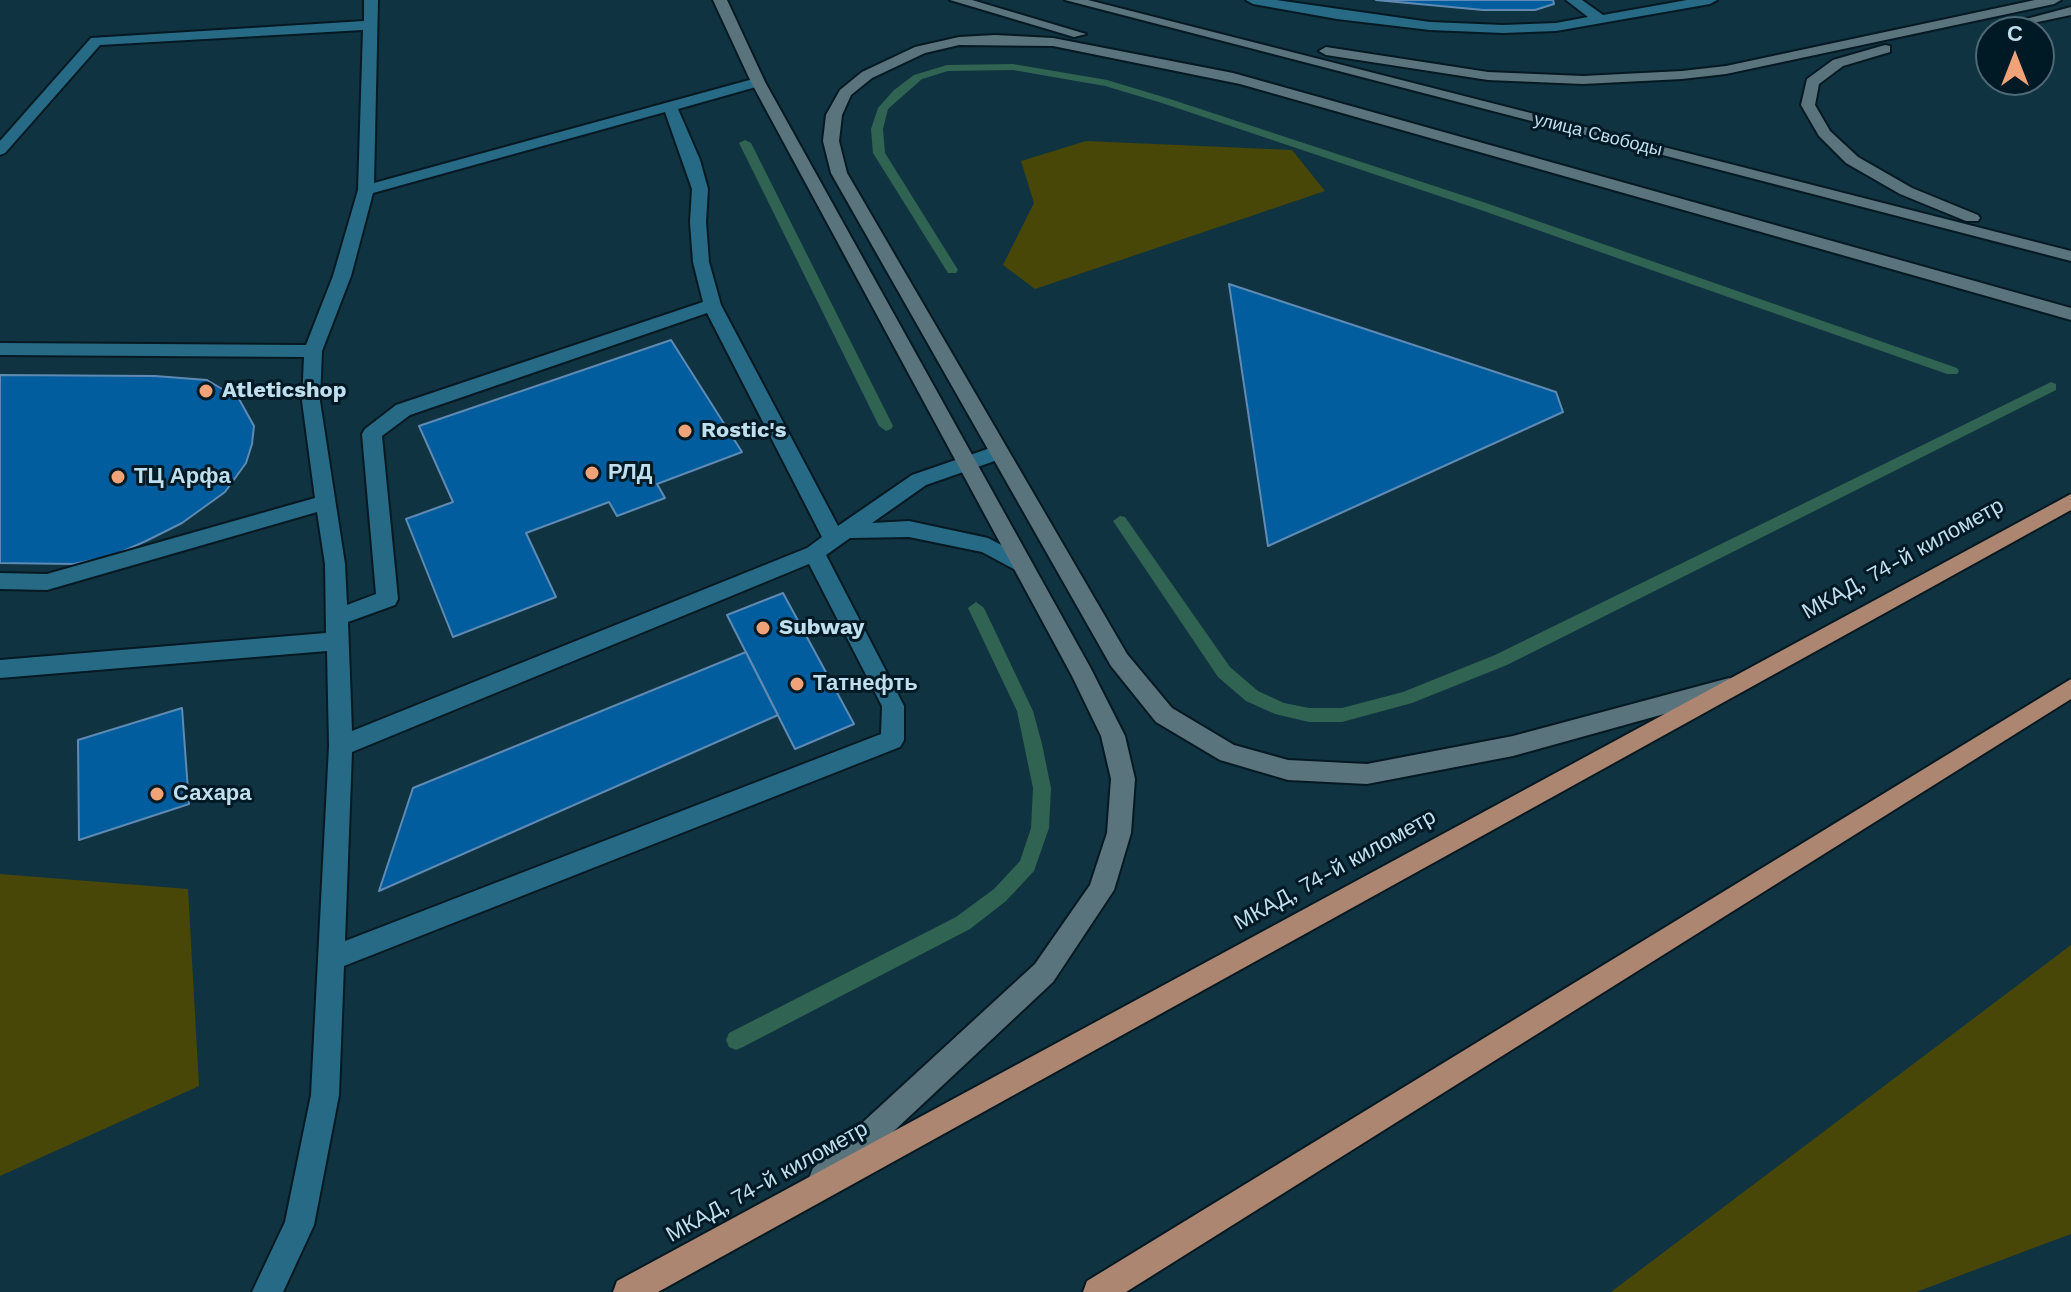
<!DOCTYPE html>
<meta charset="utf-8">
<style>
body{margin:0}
#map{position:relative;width:2071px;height:1292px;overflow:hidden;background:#103341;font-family:"Work Sans",sans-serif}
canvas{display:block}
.north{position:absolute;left:1975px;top:16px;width:80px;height:80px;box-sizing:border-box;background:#001a25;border:2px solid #4c6975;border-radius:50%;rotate:0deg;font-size:22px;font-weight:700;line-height:32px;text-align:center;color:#bfdfee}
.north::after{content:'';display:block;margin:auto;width:28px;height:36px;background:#f0a279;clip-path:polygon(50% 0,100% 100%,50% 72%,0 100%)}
</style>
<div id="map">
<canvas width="2071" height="1292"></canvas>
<div class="north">С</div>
</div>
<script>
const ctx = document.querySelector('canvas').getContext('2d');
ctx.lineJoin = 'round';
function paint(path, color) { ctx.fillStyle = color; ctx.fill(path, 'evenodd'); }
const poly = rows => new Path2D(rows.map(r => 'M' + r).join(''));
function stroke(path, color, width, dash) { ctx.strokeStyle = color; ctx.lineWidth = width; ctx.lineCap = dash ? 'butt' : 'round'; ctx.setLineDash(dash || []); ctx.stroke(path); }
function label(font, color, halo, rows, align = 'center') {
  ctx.font = font + ' "Work Sans",sans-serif'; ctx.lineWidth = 6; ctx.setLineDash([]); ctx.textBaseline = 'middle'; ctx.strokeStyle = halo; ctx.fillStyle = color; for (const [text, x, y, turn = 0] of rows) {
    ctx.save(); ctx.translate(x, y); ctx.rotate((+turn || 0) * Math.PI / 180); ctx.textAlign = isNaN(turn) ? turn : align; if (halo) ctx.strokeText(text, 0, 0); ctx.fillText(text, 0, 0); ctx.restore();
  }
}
const green = poly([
 [1086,141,1292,150,1325,191,1035,289,1003,265,1034,203,1021,161],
 [0,874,188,889,199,1086,0,1176],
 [2071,945,2071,1234,1916,1292,1611,1292]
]);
const stream = poly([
 [1013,64,1107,80,1170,99,1486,203,1957,368,1959,371,1957,374,1947,374,1478,209,1162,103,1105,86,1013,70,948,71,922,79,888,109,883,129,885,153,958,270,956,273,948,273,873,153,871,129,878,108,894,90,914,75,947,65,1013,64],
 [745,140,751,143,893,426,891,429,886,431,879,426,739,143,745,140],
 [2051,382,2056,384,2056,390,1507,665,1412,703,1342,722,1309,722,1275,714,1246,701,1218,677,1113,521,1120,516,1125,517,1230,667,1258,691,1284,703,1309,708,1342,708,1403,692,1495,655,2051,382],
 [976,602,984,608,1033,711,1042,744,1051,788,1049,828,1034,871,1006,901,970,929,743,1047,736,1050,729,1047,726,1040,729,1033,956,917,994,889,1020,861,1031,828,1033,788,1017,711,968,608,976,602]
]);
const building = poly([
 [1376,0,1553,0,1554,4,1535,10,1483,10,1376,0],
 [1229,284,1556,392,1563,412,1268,546,1229,284],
 [671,340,742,452,657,484,665,498,617,516,609,502,526,533,556,597,453,637,406,519,453,502,419,426,671,340],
 [0,375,155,376,207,380,239,399,254,426,252,444,246,463,225,492,182,523,146,541,112,556,74,564,0,563,0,375],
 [783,593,854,724,795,749,727,615,783,593],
 [746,652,778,715,379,891,413,788,746,652],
 [182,708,189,804,79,840,78,740,182,708]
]);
const service = poly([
 [364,0,378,0,374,183,753,79,763,79,763,85,678,109,700,160,708,189,706,222,709,262,721,305,838,526,912,475,999,445,1009,452,1006,457,926,485,872,523,909,521,988,538,1030,560,1033,566,1030,572,1023,574,982,552,909,537,850,538,826,555,904,706,904,740,900,747,344,966,339,1095,314,1225,283,1292,252,1292,285,1222,311,1095,329,746,327,651,0,678,0,660,326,633,325,564,317,512,47,590,0,589,0,573,47,574,315,498,302,401,304,357,0,355,0,343,306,345,333,276,358,190,363,30,100,45,5,153,0,155,0,141,91,38,364,21,364,0],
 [665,112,692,189,690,222,693,262,703,302,396,405,365,429,362,434,376,594,347,605,345,564,320,401,322,351,351,276,373,193,665,112],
 [707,313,822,537,807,548,352,731,348,622,395,605,398,599,382,436,410,415,707,313],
 [809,564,882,706,881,734,345,941,352,752,809,564],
 [1246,0,1276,0,1430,22,1503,25,1556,23,1588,17,1566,0,1582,0,1603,15,1687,0,1717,0,1710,4,1556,31,1503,33,1430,30,1337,19,1253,4,1246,0]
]);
const secondary = poly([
 [713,0,727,0,765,82,1090,667,1125,736,1135,779,1131,833,1114,890,1053,982,833,1188,823,1192,813,1188,809,1178,813,1168,1035,964,1090,885,1107,833,1111,779,1101,736,1072,676,751,82,713,0],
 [950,0,972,0,1086,34,1074,37,950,0],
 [1065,0,1088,0,2071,251,2071,261,1065,0],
 [2035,0,2061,0,2054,4,1726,74,1682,79,1583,84,1488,80,1326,55,1319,51,1326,47,1488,72,1583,76,1682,71,1726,66,2035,0],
 [2071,7,2071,15,2033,23,2026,19,2071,7],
 [995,35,1053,38,1233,73,2071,308,2071,320,1240,84,1053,46,959,45,925,53,872,78,851,95,842,115,839,141,847,173,1127,654,1172,708,1234,745,1288,760,1367,764,1513,736,1729,678,1737,681,1740,687,1737,693,1729,696,1513,756,1367,784,1288,780,1220,760,1156,722,1111,666,831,173,823,141,826,115,840,90,862,72,915,47,959,37,995,35],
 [1885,45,1890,46,1890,52,1843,66,1819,84,1815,105,1830,131,1858,157,1912,188,1978,215,1980,218,1978,221,1966,221,1900,194,1846,163,1819,136,1801,105,1807,79,1833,60,1885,45]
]);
const trunk = poly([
 [2071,494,2071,510,658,1292,613,1292,617,1281,2071,494],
 [2071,679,2071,699,1126,1292,1083,1292,1087,1281,2071,679]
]);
const markers = [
 [206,391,8,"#f0a279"],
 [685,431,8,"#f0a279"],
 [592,473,8,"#f0a279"],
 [118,477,8,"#f0a279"],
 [763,628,8,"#f0a279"],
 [797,684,8,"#f0a279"],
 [157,794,8,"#f0a279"]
];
const farStreetnames = [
 ["улица Свободы",1598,135,14]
];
const poiNames = [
 ["Atleticshop",222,391],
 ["Rostic's",701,431],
 ["РЛД",608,473],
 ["ТЦ Арфа",134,477],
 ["Subway",779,628],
 ["Татнефть",813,684],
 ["Сахара",173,794]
];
const streetNames = [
 ["МКАД, 74-й километр",1903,559,-29],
 ["МКАД, 74-й километр",1335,870,-29],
 ["МКАД, 74-й километр",767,1182,-29]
];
paint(green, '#484707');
paint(stream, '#306351');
paint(building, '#015d9d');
stroke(building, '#5e8ab3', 2);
stroke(service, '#051922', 4);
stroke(secondary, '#051922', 4);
stroke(trunk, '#051922', 4);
paint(service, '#276a85');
paint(secondary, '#59747d');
paint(trunk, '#ac8670');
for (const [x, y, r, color] of markers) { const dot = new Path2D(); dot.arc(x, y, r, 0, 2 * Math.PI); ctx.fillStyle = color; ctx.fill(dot); stroke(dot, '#001a25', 3); }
label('18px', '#bfdfee', '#001a25', farStreetnames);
label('bold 22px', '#bfdfee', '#001a25', poiNames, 'left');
label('22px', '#bfdfee', '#001a25', streetNames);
</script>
